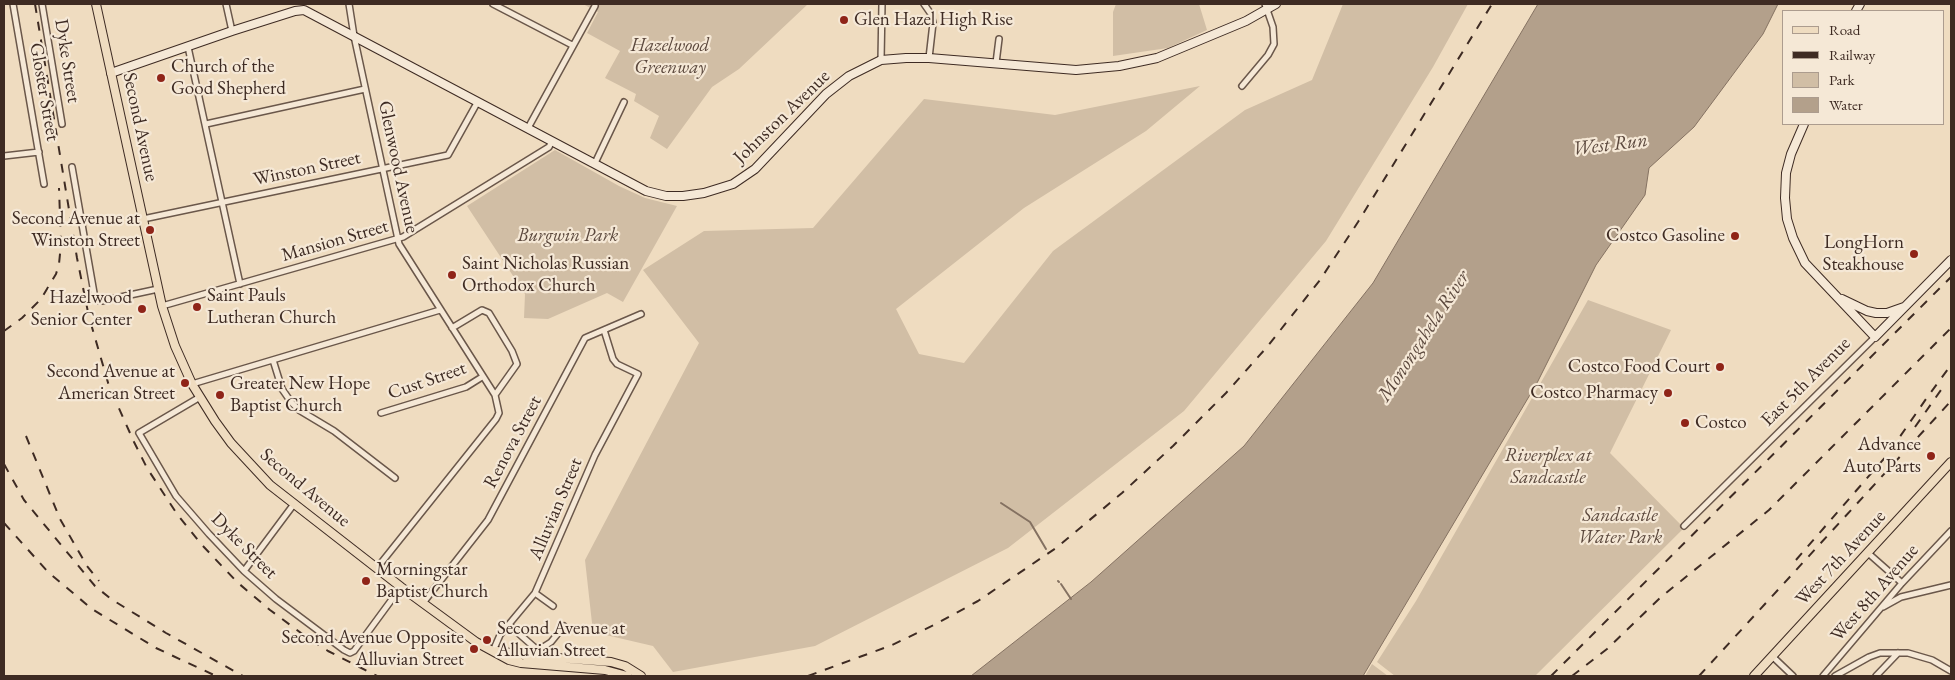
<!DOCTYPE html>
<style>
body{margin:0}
#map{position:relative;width:1955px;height:680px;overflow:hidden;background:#efdcc0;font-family:"EB Garamond",serif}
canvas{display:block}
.frame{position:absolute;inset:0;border:5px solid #3e2b23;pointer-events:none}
.legend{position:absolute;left:1782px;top:10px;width:162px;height:115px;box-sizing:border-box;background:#f5e8d6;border:1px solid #ac9c8e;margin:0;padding:6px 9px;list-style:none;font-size:15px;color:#3e2b23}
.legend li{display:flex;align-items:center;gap:10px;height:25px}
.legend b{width:25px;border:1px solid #ac9c8e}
</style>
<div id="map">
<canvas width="1955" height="680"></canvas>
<div class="frame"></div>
<ul class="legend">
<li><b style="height:6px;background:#efdcc0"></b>Road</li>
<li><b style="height:6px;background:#3e2b23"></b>Railway</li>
<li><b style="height:14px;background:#d1bea5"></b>Park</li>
<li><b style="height:14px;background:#b3a08b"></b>Water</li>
</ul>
</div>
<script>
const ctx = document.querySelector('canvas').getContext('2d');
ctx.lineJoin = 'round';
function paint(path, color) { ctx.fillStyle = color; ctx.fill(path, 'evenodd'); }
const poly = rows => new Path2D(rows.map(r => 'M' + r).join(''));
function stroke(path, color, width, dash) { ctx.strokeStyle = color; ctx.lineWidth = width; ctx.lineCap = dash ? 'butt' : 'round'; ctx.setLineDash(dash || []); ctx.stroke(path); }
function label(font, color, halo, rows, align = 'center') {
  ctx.font = font + ' "EB Garamond",serif'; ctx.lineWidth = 4.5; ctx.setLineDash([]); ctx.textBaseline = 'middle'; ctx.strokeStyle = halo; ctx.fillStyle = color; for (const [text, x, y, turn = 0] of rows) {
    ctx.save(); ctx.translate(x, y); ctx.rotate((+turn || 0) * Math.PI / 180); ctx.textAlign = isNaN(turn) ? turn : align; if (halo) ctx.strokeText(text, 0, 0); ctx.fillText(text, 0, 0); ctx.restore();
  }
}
const green = poly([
 [583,4,808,4,739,69,712,87,667,149,650,138,659,116,634,101,636,94,605,78,620,51,587,33,598,12],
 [1116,4,1199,4,1207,30,1168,48,1113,56,1113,12],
 [1343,4,1468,4,1433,67,1326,241,1184,411,1008,548,815,646,673,672,653,646,593,632,585,560,699,343,643,270,704,231,813,228,924,99,1055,115,1200,86,1146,131,1024,208,896,309,919,354,964,363,1053,251,1245,110,1312,80],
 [555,150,619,186,645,198,677,206,623,302,607,293,548,319,524,318,525,294,467,206],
 [1588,300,1671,330,1610,453,1684,528,1535,676,1395,676,1377,662,1416,601],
 [1372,664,1388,676,1365,676]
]);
const water = poly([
 [1538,4,1778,4,1763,34,1694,127,1649,168,1645,195,1596,265,1537,383,1363,676,971,676,1091,582,1244,446,1373,283,1538,4]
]);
const stream = poly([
 [1001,503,1030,522,1046,549],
 [1058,581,1059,582],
 [1061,584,1071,599]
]);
const street = poly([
 [13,4,44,184],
 [42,4,62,124],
 [226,4,232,31],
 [349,4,354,36,399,244,495,395,499,413,496,419,377,568],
 [493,4,572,45],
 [924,4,931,14,933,23,929,58],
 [188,47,240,284],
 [881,60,882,4],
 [996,63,999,39],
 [1242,86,1268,55,1274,44,1273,27,1265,4],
 [206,124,365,89],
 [528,128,595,6],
 [4,156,39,152],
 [595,163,624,102],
 [72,167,94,293,96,300,102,301,158,289],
 [143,219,448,155,477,103],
 [162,306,403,237,549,147,552,141],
 [452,328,482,310,489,313,512,351,517,364,495,395],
 [273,360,282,389,291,402,299,410,334,431,395,478],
 [192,384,440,310],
 [200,397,139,433,176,496,209,534,244,571,276,599,344,650,350,653,354,651,401,587],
 [381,413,466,387,482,377],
 [1684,526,1875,337],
 [1868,553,1902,583],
 [244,571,294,504],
 [535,593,553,606],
 [423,603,488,520,585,338,641,314],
 [1883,607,1901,597,1951,585],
 [509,625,534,647,540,649,551,642,564,626],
 [493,651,500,635,535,593,595,455,638,374,617,364,613,359,604,330],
 [1772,656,1793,676],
 [1823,676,1902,583,1951,531],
 [1835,676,1869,657,1880,653,1908,653,1932,660,1951,671],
 [1876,676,1898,653]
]);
const secondary = poly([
 [1856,11,1860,4],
 [111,73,232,31,295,11,304,10,646,191,666,196,683,196,704,193,733,184,755,169,826,94,849,76,881,60,906,58,929,58,1076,70,1119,66,1157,58,1246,21,1276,4],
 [1804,124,1791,154,1786,173,1785,198,1787,219,1793,238,1805,263,1875,337,1951,260],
 [1842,299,1867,311,1876,313,1887,313,1904,307]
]);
const primary = poly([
 [96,4,162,306,175,346,192,384,215,421,231,443,270,485,401,587,476,642,509,660,521,663,605,670,627,676],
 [497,651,530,656,611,662,625,666,641,676],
 [1754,676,1951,462]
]);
const rail = poly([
 [35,4,77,258,89,317,109,386,134,442,147,468,177,514,202,545,237,582,270,610,305,636,328,651,377,676],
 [4,331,22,318,41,299,56,274,59,264,61,244,59,188],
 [1915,427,1941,390],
 [26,436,60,519,87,566,99,581],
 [4,464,24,500,95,586,111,599,166,633,243,676],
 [4,523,48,572,92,609,156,648,216,676],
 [1796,560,1888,454,1926,399,1951,365],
 [808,676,892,645,934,625,978,601,1056,548,1122,493,1173,446,1226,393,1267,347,1320,280,1358,222,1492,4],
 [1551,676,1951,277],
 [1572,676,1607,649,1661,597,1769,510,1951,328],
 [1699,676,1951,401]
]);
const markers = [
 [844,20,5,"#8f2418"],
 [161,78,5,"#8f2418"],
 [150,230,5,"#8f2418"],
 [1735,236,5,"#8f2418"],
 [1914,254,5,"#8f2418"],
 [452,275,5,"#8f2418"],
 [197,307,5,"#8f2418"],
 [142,309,5,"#8f2418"],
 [1720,367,5,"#8f2418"],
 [185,383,5,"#8f2418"],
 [1668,393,5,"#8f2418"],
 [220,395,5,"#8f2418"],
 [1685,423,5,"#8f2418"],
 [1931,456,5,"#8f2418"],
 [366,581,5,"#8f2418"],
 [487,640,5,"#8f2418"],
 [474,649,5,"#8f2418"]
];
const poiNames = [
 ["Glen Hazel High Rise",854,20,"left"],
 ["Church of the",171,67,"left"],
 ["Good Shepherd",171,89,"left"],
 ["Second Avenue at",140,219],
 ["Winston Street",140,241],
 ["Costco Gasoline",1725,236],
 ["LongHorn",1904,243],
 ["Steakhouse",1904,265],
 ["Saint Nicholas Russian",462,264,"left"],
 ["Orthodox Church",462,286,"left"],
 ["Saint Pauls",207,296,"left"],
 ["Lutheran Church",207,318,"left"],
 ["Hazelwood",132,298],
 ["Senior Center",132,320],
 ["Costco Food Court",1710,367],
 ["Second Avenue at",175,372],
 ["American Street",175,394],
 ["Greater New Hope",230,384,"left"],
 ["Baptist Church",230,406,"left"],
 ["Costco Pharmacy",1658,393],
 ["Costco",1695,423,"left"],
 ["Advance",1921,445],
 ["Auto Parts",1921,467],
 ["Morningstar",376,570,"left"],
 ["Baptist Church",376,592,"left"],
 ["Second Avenue at",497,629,"left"],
 ["Alluvian Street",497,651,"left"],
 ["Second Avenue Opposite",464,638],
 ["Alluvian Street",464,660]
];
const parkNames = [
 ["Hazelwood",670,46],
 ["Greenway",670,68],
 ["Burgwin Park",568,236],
 ["Riverplex at",1548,456],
 ["Sandcastle",1548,478],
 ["Sandcastle",1620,516],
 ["Water Park",1620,538]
];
const streetNames = [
 ["Dyke Street",67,61,81],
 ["Gloster Street",44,92,80],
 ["Johnston Avenue",782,117,-44],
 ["Second Avenue",140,127,78],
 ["Glenwood Avenue",398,167,78],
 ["Winston Street",307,169,-12],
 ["Mansion Street",335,241,-16],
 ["Cust Street",427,381,-19],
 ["East 5th Avenue",1806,382,-45],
 ["Renova Street",513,442,-62],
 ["Second Avenue",305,488,40],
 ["Alluvian Street",556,509,-67],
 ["Dyke Street",244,546,45],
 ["West 7th Avenue",1841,558,-47],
 ["West 8th Avenue",1875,593,-49]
];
const waterNames = [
 ["West Run",1610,145,-7],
 ["Monongahela River",1424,336,-57]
];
paint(green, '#d1bea5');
paint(water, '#b3a08b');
stroke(water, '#847161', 1);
stroke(stream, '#847161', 2);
stroke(street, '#6a574a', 8);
stroke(secondary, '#3e2b23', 10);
stroke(primary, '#3e2b23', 10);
stroke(street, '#f5e8d6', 5);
stroke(secondary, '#f5e8d6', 8);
stroke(primary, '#efdcc0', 8);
stroke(rail, '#3e2b23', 2, [9, 9]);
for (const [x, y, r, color] of markers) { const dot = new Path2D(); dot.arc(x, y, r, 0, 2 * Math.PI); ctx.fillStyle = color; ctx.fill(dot); stroke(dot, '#f5e8d6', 2); }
label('19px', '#3e2b23', '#f5e8d6', poiNames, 'right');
label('italic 19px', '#5b483d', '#f5e8d6', parkNames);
label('19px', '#3e2b23', '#f5e8d6', streetNames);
label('italic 20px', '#5b483d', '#f5e8d6', waterNames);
</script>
